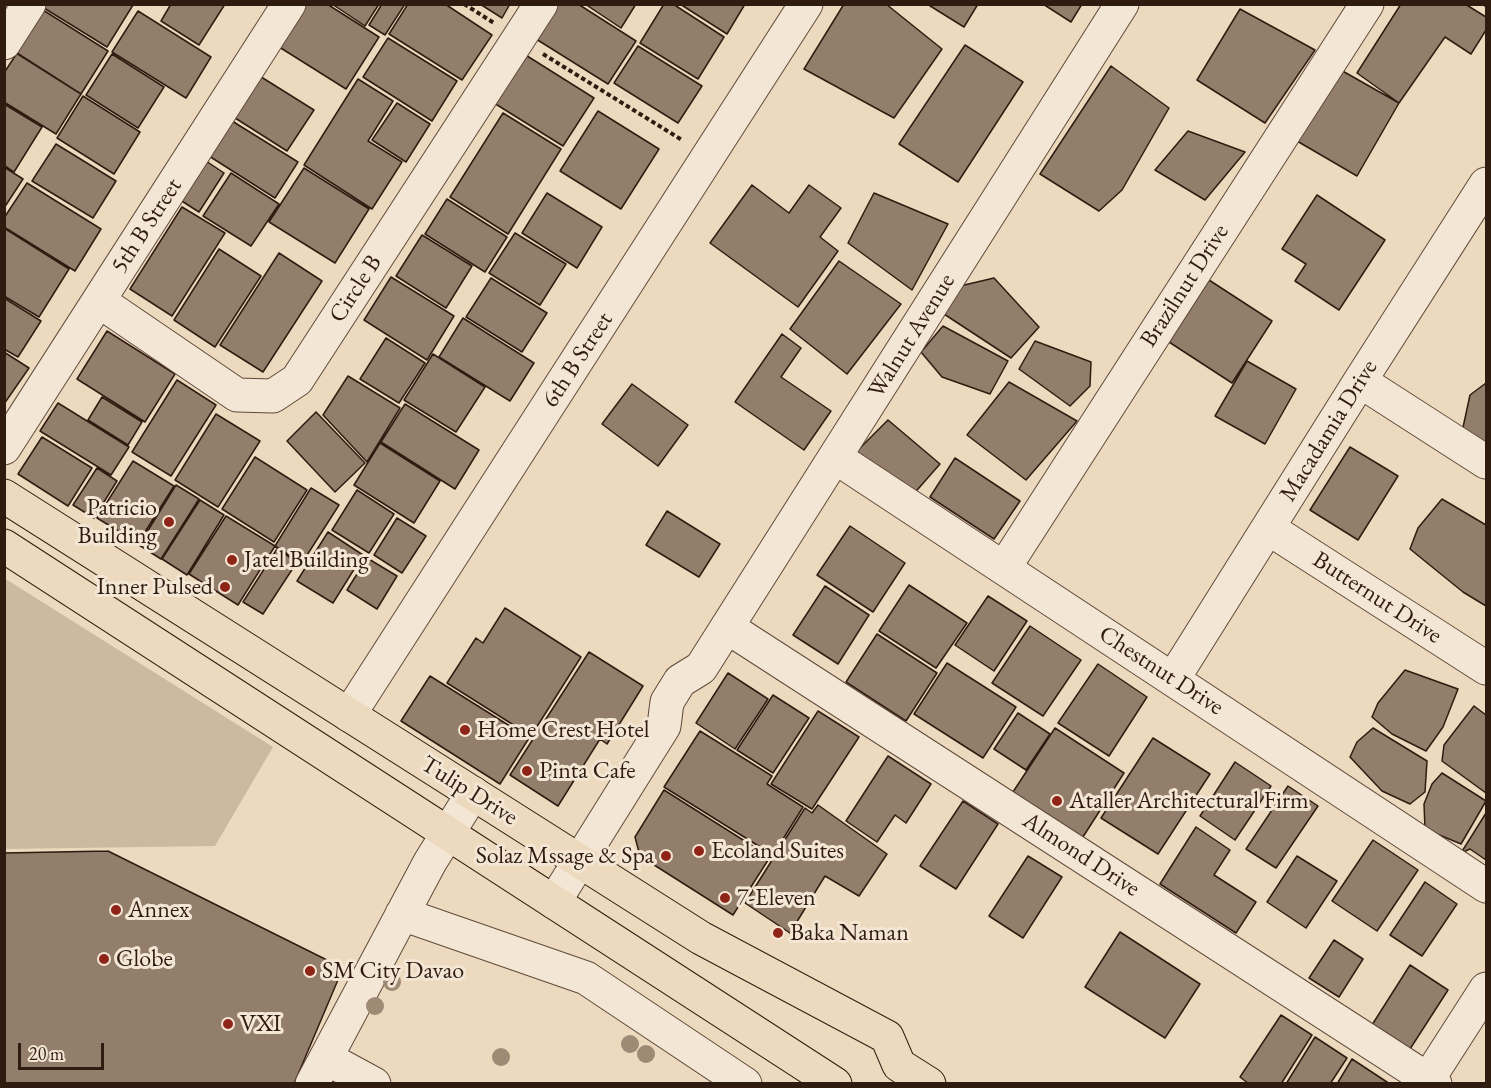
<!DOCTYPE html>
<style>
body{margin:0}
#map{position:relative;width:1491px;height:1088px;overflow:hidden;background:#edd9bd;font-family:"EB Garamond",serif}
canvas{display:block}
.frame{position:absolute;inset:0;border:6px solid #301b10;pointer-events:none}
.scale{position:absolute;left:18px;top:1043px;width:86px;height:27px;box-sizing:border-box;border:3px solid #301b10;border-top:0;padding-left:8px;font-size:18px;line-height:21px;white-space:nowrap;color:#301b10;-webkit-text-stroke:4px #f3e6d4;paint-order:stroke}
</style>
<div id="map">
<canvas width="1491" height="1088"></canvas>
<div class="frame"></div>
<div class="scale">20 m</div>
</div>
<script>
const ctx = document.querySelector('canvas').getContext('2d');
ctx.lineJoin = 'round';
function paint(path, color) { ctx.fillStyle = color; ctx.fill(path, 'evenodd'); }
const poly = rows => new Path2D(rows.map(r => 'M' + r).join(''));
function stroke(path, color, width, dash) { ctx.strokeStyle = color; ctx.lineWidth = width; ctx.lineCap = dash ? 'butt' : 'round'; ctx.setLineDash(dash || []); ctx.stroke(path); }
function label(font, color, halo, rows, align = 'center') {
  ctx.font = font + ' "EB Garamond",serif'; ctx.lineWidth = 6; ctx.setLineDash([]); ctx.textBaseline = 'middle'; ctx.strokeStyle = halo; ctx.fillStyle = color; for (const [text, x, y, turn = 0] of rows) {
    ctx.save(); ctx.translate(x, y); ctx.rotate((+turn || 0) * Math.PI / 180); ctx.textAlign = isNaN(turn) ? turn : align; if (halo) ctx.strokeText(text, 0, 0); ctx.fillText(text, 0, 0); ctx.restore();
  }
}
const green = poly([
 [4,578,273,747,215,846,5,849]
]);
const building = poly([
 [46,4,131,4,133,5,107,47,44,8,46,4],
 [171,4,225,4,199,45,161,21,171,4],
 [301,4,327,4,379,37,346,89,276,45,301,4],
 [332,4,379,4,365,26,332,4],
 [382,4,405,4,385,35,369,25,382,4],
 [408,4,445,4,492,35,462,80,389,34,408,4],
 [480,4,510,4,502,18,480,4],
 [558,4,578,4,636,41,608,84,536,39,558,4],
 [585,4,636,4,621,28,585,4],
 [664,4,673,4,724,37,698,79,640,43,664,4],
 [680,4,745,4,727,34,680,4],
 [844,4,886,4,942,49,894,118,804,69,844,4],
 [927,4,978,4,964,27,927,4],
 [1043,4,1082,4,1071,22,1043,4],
 [1401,4,1482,4,1486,7,1486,30,1471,54,1445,37,1399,103,1357,73,1401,4],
 [1465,4,1486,4,1486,17,1465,4],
 [1240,9,1315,50,1265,123,1197,80,1240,9],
 [43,10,108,51,81,94,16,53,43,10],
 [138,11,211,57,186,98,112,52,138,11],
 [388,38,457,81,432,121,363,77,388,38],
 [965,45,1023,82,958,182,899,144,965,45],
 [638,46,702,86,678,123,614,83,638,46],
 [17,53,81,94,56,134,4,102,4,73,17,53],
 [112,54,164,87,138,128,86,95,112,54],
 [524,54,594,98,563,146,494,103,524,54],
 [1111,66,1169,108,1122,190,1099,211,1040,174,1111,66],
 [1339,69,1399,103,1357,176,1297,141,1339,69],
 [258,75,314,110,287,151,232,116,258,75],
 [358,79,393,101,368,141,402,162,372,209,304,165,358,79],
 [83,96,140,132,114,174,57,138,83,96],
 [397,103,430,124,406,162,372,140,397,103],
 [4,104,42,127,14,172,4,165,4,104],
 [598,111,659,149,621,209,560,171,598,111],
 [503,113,561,149,508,234,450,197,503,113],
 [232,121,298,162,275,198,209,156,232,121],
 [1188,131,1245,152,1205,200,1155,170,1188,131],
 [56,144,116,181,93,218,32,181,56,144],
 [203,159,224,173,199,212,177,198,203,159],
 [4,167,23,179,4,208,4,167],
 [304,168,369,209,335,263,269,222,304,168],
 [231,173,279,204,251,246,203,216,231,173],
 [27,183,101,229,75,271,4,227,4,218,27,183],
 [752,185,789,213,809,185,841,208,820,237,838,251,798,307,710,243,752,185],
 [547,193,602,227,577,268,522,233,547,193],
 [874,193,948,224,912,290,848,243,874,193],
 [1317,195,1385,240,1339,310,1295,281,1306,264,1282,249,1317,195],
 [447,199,507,237,485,272,425,234,447,199],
 [182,207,225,233,172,316,130,289,182,207],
 [4,228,69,269,39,317,4,296,4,228],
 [515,233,566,264,540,305,489,273,515,233],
 [422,235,472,266,446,308,396,276,422,235],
 [219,249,261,276,215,347,174,320,219,249],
 [279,253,322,281,263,372,220,345,279,253],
 [839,261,901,304,847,374,790,329,839,261],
 [391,277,454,316,427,360,364,320,391,277],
 [491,278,547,313,522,352,466,317,491,278],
 [994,278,1039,327,1011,358,944,314,960,286,994,278],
 [1209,280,1272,321,1232,383,1169,342,1209,280],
 [4,298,41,321,18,357,4,349,4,298],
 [463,318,534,363,510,401,439,357,463,318],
 [943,326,1008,361,990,394,942,377,921,352,943,326],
 [107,331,175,374,145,422,77,379,107,331],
 [782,334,801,348,781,377,831,411,804,450,735,402,782,334],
 [386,338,425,363,399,403,360,379,386,338],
 [1035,341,1091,362,1090,386,1070,406,1019,369,1035,341],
 [4,352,29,368,4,404,4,352],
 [433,354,485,387,456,432,404,400,433,354],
 [1247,361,1296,389,1265,444,1215,416,1247,361],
 [348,376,400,408,367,462,323,415,348,376],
 [177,380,216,405,171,476,132,452,177,380],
 [1009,382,1077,421,1026,480,967,435,1009,382],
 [1486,383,1486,448,1462,432,1470,395,1486,383],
 [632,384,688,425,658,466,602,424,632,384],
 [102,397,142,422,128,445,88,420,102,397],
 [58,403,129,447,111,475,40,431,58,403],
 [405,404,479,450,455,489,381,442,405,404],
 [316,412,365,463,335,492,287,441,316,412],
 [216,414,260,441,218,507,175,480,216,414],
 [888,420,940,464,911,497,859,465,857,451,888,420],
 [42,437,92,468,68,506,18,474,42,437],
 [380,443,440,481,414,523,354,485,380,443],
 [1350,447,1398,476,1358,540,1310,510,1350,447],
 [255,457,307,490,274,542,222,509,255,457],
 [955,458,1020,501,994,539,930,497,955,458],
 [133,461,174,486,138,543,97,518,133,461],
 [97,468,117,481,94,518,73,505,97,468],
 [176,485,199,499,161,559,139,545,176,485],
 [311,488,339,505,302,563,275,546,311,488],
 [357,490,394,514,369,553,332,530,357,490],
 [1442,499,1486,525,1486,606,1463,592,1410,549,1418,528,1442,499],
 [200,500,224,515,187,575,162,559,200,500],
 [667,511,720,544,699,577,646,545,667,511],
 [226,516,275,546,238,605,189,574,226,516],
 [397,518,426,536,402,573,374,555,397,518],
 [850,526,905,563,873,612,817,575,850,526],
 [328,532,363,555,333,603,297,581,328,532],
 [277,549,297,562,263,614,243,602,277,549],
 [367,558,397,576,377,609,347,590,367,558],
 [909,585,967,623,936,668,879,631,909,585],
 [825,586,869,615,838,664,793,635,825,586],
 [988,596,1027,621,994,671,955,645,988,596],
 [505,608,581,657,531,736,447,683,476,638,483,643,505,608],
 [1030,626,1081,660,1043,716,992,683,1030,626],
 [877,634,937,673,906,721,846,682,877,634],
 [589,652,643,686,607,744,600,739,558,806,510,775,589,652],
 [947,663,1016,707,983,758,914,714,947,663],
 [1098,664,1147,697,1109,756,1058,723,1098,664],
 [1405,670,1458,689,1443,727,1426,751,1392,734,1372,717,1378,703,1405,670],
 [728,673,768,699,735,749,696,723,728,673],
 [430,676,529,738,500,784,401,721,430,676],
 [773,695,809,718,773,773,737,750,773,695],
 [1474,706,1486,715,1486,793,1442,761,1444,745,1474,706],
 [818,711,859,737,812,809,771,784,818,711],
 [1018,713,1050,734,1026,770,994,749,1018,713],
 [1055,728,1124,773,1081,840,1011,795,1055,728],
 [1373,728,1427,761,1425,792,1410,804,1382,791,1350,757,1357,742,1373,728],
 [700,731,772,776,767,784,803,807,773,855,664,787,700,731],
 [1153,738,1210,774,1158,854,1101,818,1153,738],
 [888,756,931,784,906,823,895,815,877,842,846,821,888,756],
 [1235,762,1271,786,1235,840,1200,816,1235,762],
 [1442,773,1486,801,1461,844,1425,829,1424,804,1432,784,1442,773],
 [1288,786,1318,806,1276,868,1246,849,1288,786],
 [664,790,770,857,733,915,640,856,635,837,664,790],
 [963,801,998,824,956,889,920,866,963,801],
 [818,805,887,854,859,896,825,876,790,933,745,903,805,808,812,813,818,805],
 [1486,813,1486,860,1470,849,1461,853,1486,813],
 [1196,827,1230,850,1214,875,1256,902,1236,933,1160,884,1196,827],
 [1373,840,1418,870,1377,931,1332,901,1373,840],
 [108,851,343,968,294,1084,4,1084,4,853,108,851],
 [1028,856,1062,877,1023,938,989,916,1028,856],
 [1297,856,1337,881,1306,928,1267,902,1297,856],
 [1425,882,1457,904,1422,956,1390,935,1425,882],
 [1120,932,1200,984,1165,1038,1085,987,1120,932],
 [1334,940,1363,959,1339,997,1309,978,1334,940],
 [1410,965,1448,990,1410,1049,1372,1025,1410,965],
 [1281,1015,1312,1035,1281,1084,1249,1084,1240,1077,1281,1015],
 [1315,1037,1347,1058,1330,1084,1286,1084,1315,1037],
 [1352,1059,1390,1084,1337,1084,1352,1059]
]);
const path = poly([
 [464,4,494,23],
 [543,54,682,140]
]);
const minor = poly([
 [4,43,29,4],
 [99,301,237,395,273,396,297,380,541,4],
 [1360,381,1486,462],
 [4,448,289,4],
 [835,457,1486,886],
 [1268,528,1486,668],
 [1004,568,1367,4],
 [727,627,1435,1084],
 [1173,679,1360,381,1486,184],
 [349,715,806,4],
 [554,902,664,726,667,702,680,681,701,668,1122,4],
 [402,914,586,978,745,1084],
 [326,1058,374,1084],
 [312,1084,430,862,473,793],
 [1425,1084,1486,989]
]);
const major = poly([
 [4,496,701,938,887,1037,899,1065,929,1084],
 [4,546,835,1084]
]);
const trees = [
 [392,982],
 [375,1006],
 [630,1044],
 [646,1054],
 [501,1057]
];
const markers = [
 [169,522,6,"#8f2418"],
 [232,560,6,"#8f2418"],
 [225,587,6,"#8f2418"],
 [465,730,6,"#8f2418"],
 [527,771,6,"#8f2418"],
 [1057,801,6,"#8f2418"],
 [699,851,6,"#8f2418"],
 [666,856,6,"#8f2418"],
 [725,898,6,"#8f2418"],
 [116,910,6,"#8f2418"],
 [778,933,6,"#8f2418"],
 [104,959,6,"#8f2418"],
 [310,971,6,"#8f2418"],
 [228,1024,6,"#8f2418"]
];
const streetNames = [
 ["5th B Street",147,226,-57],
 ["Brazilnut Drive",1185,286,-57],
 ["Circle B",356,289,-57],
 ["Walnut Avenue",912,336,-58],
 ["6th B Street",578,360,-57],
 ["Macadamia Drive",1329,431,-58],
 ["Butternut Drive",1377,598,33],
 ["Chestnut Drive",1161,671,33],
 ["Tulip Drive",469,791,32],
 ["Almond Drive",1081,855,33]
];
const poiNames = [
 ["Patricio",157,508,"right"],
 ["Building",157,536,"right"],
 ["Jatel Building",244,560],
 ["Inner Pulsed",213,587,"right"],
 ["Home Crest Hotel",477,730],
 ["Pinta Cafe",539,771],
 ["Ataller Architectural Firm",1069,801],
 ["Ecoland Suites",711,851],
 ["Solaz Mssage & Spa",654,856,"right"],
 ["7-Eleven",737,898],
 ["Annex",128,910],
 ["Baka Naman",790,933],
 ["Globe",116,959],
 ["SM City Davao",322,971],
 ["VXI",240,1024]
];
paint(green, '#cdb9a0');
paint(building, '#927e6a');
stroke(building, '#301b10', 1.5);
stroke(minor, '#5f4a3b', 35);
stroke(major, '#301b10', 35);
stroke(path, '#301b10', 4, [4.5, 3]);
stroke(minor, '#f3e6d4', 33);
stroke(major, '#edd9bd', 33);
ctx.fillStyle = '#9f8a76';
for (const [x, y] of trees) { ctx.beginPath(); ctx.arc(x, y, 9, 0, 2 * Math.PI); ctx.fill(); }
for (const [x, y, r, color] of markers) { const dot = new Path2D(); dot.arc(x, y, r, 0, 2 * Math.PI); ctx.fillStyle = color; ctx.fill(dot); stroke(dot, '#f3e6d4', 2); }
label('24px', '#301b10', '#f3e6d4', streetNames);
label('24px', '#301b10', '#f3e6d4', poiNames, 'left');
</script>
